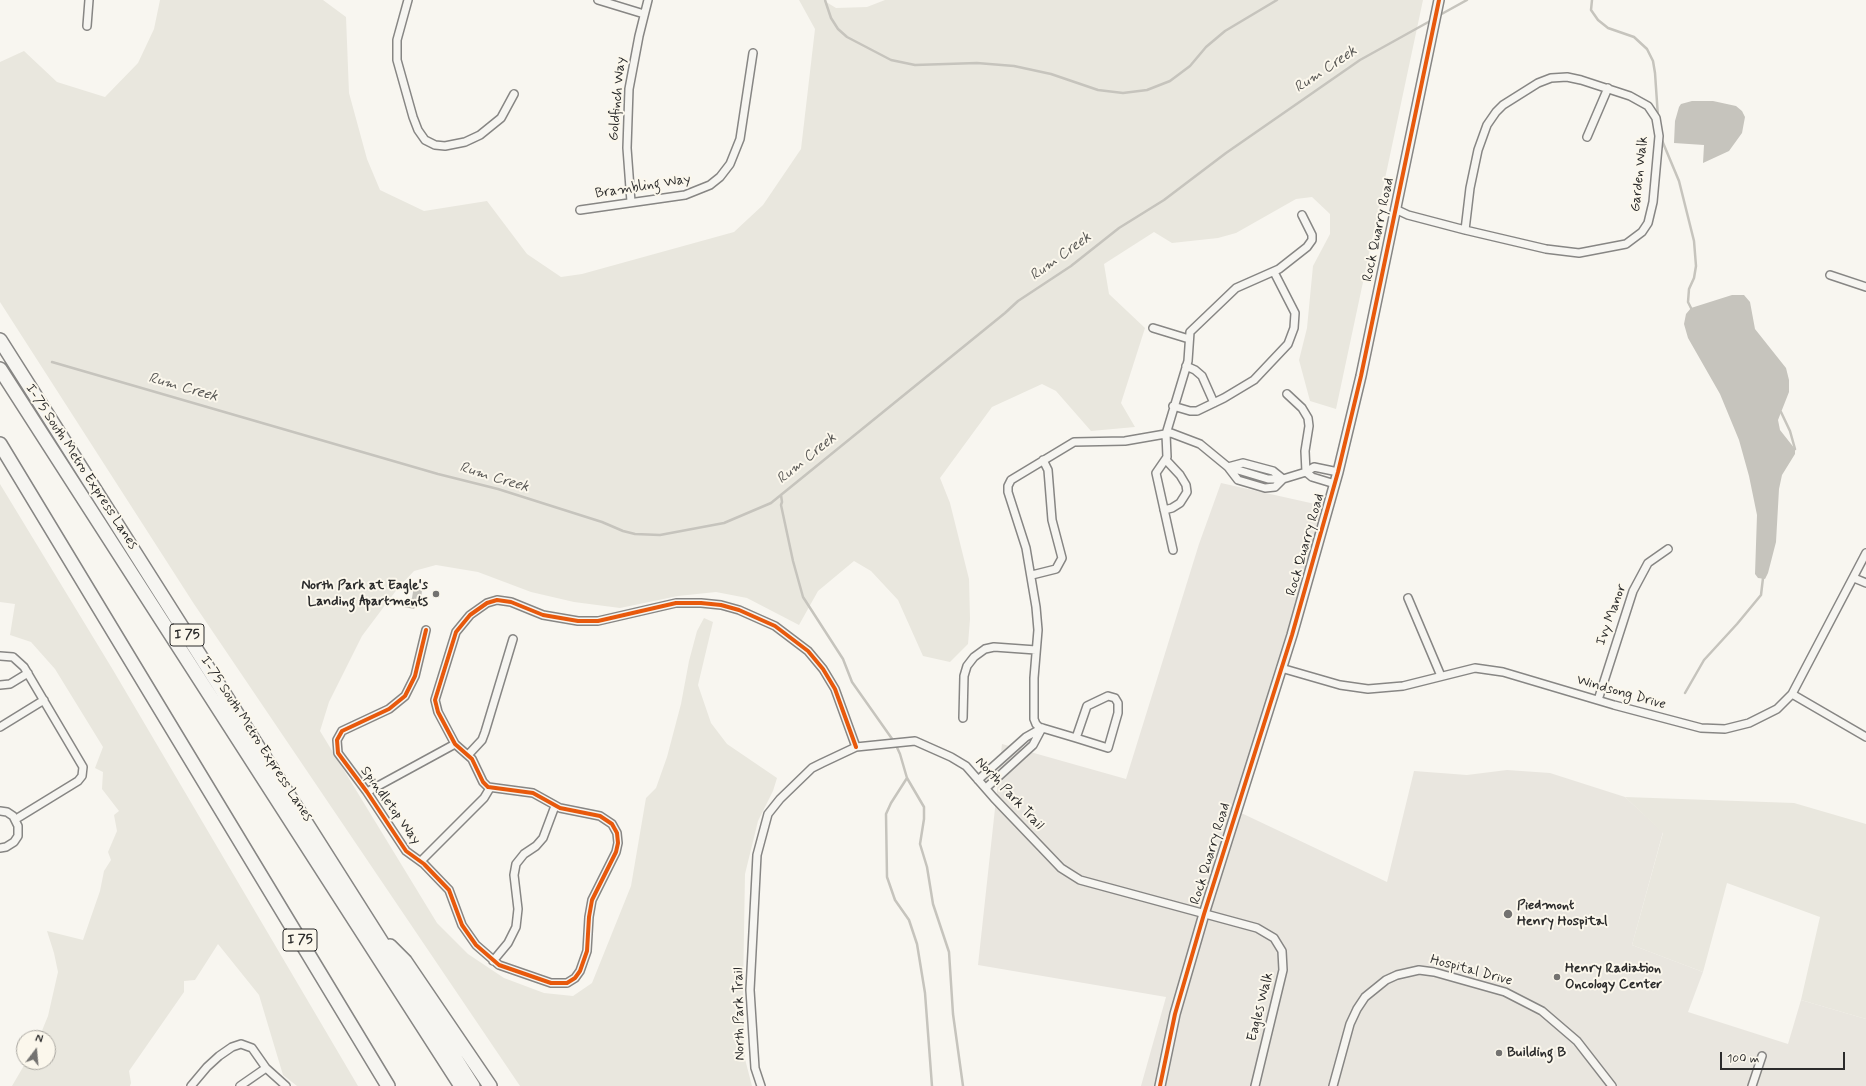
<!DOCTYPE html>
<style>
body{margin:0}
#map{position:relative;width:1866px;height:1086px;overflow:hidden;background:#f8f6f0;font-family:Mynerve,sans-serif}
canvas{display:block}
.north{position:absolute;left:16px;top:1030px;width:40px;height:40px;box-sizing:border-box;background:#fbf7ec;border:1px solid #a8a59f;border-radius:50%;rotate:16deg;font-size:11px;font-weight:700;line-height:16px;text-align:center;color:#2b2b2b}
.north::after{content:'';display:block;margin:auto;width:14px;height:18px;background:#737270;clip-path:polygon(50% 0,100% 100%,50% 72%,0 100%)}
.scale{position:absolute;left:1720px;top:1052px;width:125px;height:18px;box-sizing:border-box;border:2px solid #2b2b2b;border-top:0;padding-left:5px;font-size:12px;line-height:14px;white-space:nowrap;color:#2b2b2b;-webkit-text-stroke:3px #fbf7ec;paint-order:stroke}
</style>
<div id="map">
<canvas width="1866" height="1086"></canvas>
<div class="north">N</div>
<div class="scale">100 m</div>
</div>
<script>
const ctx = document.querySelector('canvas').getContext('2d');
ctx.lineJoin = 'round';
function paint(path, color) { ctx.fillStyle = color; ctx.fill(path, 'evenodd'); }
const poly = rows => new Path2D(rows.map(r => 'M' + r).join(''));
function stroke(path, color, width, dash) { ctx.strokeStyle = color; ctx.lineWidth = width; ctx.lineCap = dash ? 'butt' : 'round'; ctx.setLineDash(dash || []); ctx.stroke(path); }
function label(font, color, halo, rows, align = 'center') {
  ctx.font = font + ' Mynerve,sans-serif'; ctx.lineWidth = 4; ctx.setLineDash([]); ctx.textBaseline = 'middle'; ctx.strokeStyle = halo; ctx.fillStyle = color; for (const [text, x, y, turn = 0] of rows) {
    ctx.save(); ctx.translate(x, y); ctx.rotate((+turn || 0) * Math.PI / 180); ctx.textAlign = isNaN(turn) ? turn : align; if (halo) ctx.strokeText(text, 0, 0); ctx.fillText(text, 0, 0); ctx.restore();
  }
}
const built = poly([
 [1221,483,1324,506,1237,811,1387,882,1414,771,1467,775,1507,770,1550,773,1625,797,1663,832,1632,945,1703,972,1688,1012,1788,1044,1801,1000,1866,1019,1866,1086,1141,1086,1166,997,978,965,1002,744,1126,779,1199,544]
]);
const green = poly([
 [160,0,323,0,346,17,349,93,367,159,380,190,424,211,487,201,527,254,561,277,582,274,734,232,763,205,801,149,815,29,799,0,823,0,836,8,867,7,885,0,1423,0,1336,409,1310,401,1299,360,1307,328,1313,266,1330,234,1330,214,1312,197,1296,199,1236,233,1218,238,1172,243,1154,232,1104,264,1109,294,1145,328,1121,403,1135,427,1091,431,1056,391,1042,384,992,407,940,478,950,503,969,579,970,619,968,644,950,662,923,656,898,600,871,571,854,561,818,591,799,625,747,598,716,592,678,596,620,608,574,602,531,592,478,572,436,565,414,571,398,588,362,636,329,702,320,731,437,923,468,954,504,978,544,993,573,996,592,983,631,886,646,798,656,788,667,757,681,704,689,661,697,631,704,618,713,622,698,685,711,723,727,744,777,778,773,791,758,821,745,874,743,990,745,1059,752,1086,520,1086,194,604,0,302,0,62,24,51,57,82,105,97,138,63,154,29],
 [0,484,113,670,358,1086,297,1086,283,1075,259,995,218,944,195,980,184,981,184,992,129,1071,131,1083,130,1086,12,1086,26,1062,48,1062,48,1038,39,1038,48,1016,58,972,54,953,47,931,83,940,100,891,104,871,111,860,108,852,117,831,114,815,119,811,102,789,103,772,95,768,103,747,55,669,31,642,10,635,15,604,0,602],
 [1625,797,1794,803,1866,824,1866,1019,1801,1000,1820,917,1727,883,1703,972,1632,945,1663,833]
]);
const water = poly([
 [1692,101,1713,101,1736,106,1742,111,1745,117,1742,133,1729,151,1703,163,1704,145,1674,143,1675,121,1679,107,1681,104],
 [1732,295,1744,295,1750,302,1755,329,1786,368,1789,380,1789,392,1778,420,1780,430,1795,449,1795,454,1782,475,1779,489,1776,542,1768,573,1765,579,1758,578,1755,574,1757,515,1749,476,1739,440,1720,394,1688,338,1684,324,1686,314,1691,308],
 [414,586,422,589,421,604,417,604,414,609,404,607,407,598,412,598]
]);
const stream = poly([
 [825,0,831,18,838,29,847,37,891,60,915,65,977,63,1014,66,1051,74,1098,90,1123,93,1147,90,1170,81,1190,66,1206,47,1225,31,1277,0],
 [1592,0,1591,10,1598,20,1608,28,1634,37,1647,49,1653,61,1655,73,1658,117],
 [1438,16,1467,0],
 [1661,138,1679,181,1694,241,1696,266,1694,278,1689,289,1688,302,1691,308],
 [52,362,438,474,498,489,602,522,623,531,635,534,660,535,724,523,771,503,1005,313,1018,301,1071,266,1119,228,1164,200,1226,153,1360,60,1432,20],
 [1781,412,1790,431,1795,449],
 [781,495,782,502,781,505,793,561,803,597,843,659,852,682,895,743,900,754,907,778,924,807,924,819,920,844,927,867,933,904,949,952,953,1014,963,1086],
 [1685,693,1704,660,1737,624,1761,595,1763,578],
 [907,778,891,803,886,814,887,877,895,900,909,920,917,944,925,993,932,1086]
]);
const minor = poly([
 [408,0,397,40,397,60,413,117,418,130,425,140,435,145,445,146,465,142,480,135,501,118,514,94],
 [598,0,644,14],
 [87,26,89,0],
 [1587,137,1608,88],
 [631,202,627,148,629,89,639,36,648,0],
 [1395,209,1408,215,1465,230,1546,249,1579,253,1626,244,1642,232,1648,223,1653,202,1659,136,1656,118,1648,106,1630,96,1581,80,1567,77,1551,78,1538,83,1503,105,1496,112,1487,125,1478,150,1470,188,1465,230],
 [580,210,685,195,710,185,720,177,730,164,740,139,753,53],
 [1830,275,1866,287],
 [1153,328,1189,339],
 [1186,366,1195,370,1202,376,1214,403],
 [1287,394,1302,408,1308,418,1309,426,1305,451,1306,472,1312,477,1335,484],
 [1173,406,1190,411,1197,411,1224,398,1254,380,1288,344,1294,328,1295,313,1274,272],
 [1228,467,1238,480,1265,488,1275,487,1283,479],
 [1228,467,1243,463,1273,471,1283,479],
 [1164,510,1172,508,1180,503,1187,492,1186,485,1180,475,1166,460],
 [1173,550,1156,473,1167,457,1166,434,1188,361,1190,332,1236,288,1279,269,1307,247,1312,240,1312,235,1302,215],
 [1032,575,1056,569,1062,558,1052,520,1048,470,1043,460],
 [1854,578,1866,583],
 [1408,598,1441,676],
 [426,630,415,676,405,696,389,709,342,731,337,740,338,753,367,792,406,851,424,864,449,890,462,925,476,945,499,965,551,983,567,983,575,978,580,971,587,951,589,917,592,900,616,852,618,843,617,833,612,824,600,816,560,808,533,793,488,787,483,782,472,759,455,744,438,712,435,700,456,632,470,615,487,603,497,600,511,602,543,615,578,621,598,621,676,603,701,603,721,605,739,610,775,626,808,651,823,669,835,689,856,747],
 [0,656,13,657,24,667,83,767,82,776,78,781,16,819],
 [1281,668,1340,685,1368,689,1403,686,1475,668,1503,672,1614,705,1701,728,1725,729,1749,723,1777,709,1792,694,1866,553],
 [0,685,10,684,28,673],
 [1792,694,1866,737],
 [1598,700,1633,591,1648,563,1668,549],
 [963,718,964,676,967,666,974,657,985,649,994,647,1036,650],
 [0,727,44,700],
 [1076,738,1087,706,1108,696,1115,698,1118,703,1118,713,1108,748,1076,738,1039,727,1036,724,1034,719,1034,678,1038,630,1036,607,1026,548,1008,492,1008,486,1011,480,1074,442,1125,441,1171,433,1200,444,1228,467,1268,479,1283,479,1306,472,1314,467,1338,472],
 [468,755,482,740,485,732,513,639],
 [978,780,1026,737,1042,728],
 [986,788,1033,745,1042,728],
 [367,792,455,744],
 [0,811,7,812,13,816,18,826,18,836,14,842,6,847,0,848],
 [421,861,484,798,490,788],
 [493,961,508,943,516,927,518,909,514,875,516,864,524,854,536,846,543,838,555,806],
 [191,1086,207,1067,219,1056,232,1047,241,1044,252,1048,266,1068,286,1086],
 [240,1086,266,1068],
 [761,1086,755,1068,750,990,757,855,768,814,780,799,812,768,822,763,856,747,915,741,951,757,966,766,994,798,1061,868,1080,880,1257,928,1274,938,1282,951,1283,970,1255,1086],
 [1333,1086,1350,1024,1357,1009,1365,997,1386,980,1397,975,1419,970,1434,972,1505,992,1542,1011,1577,1041,1612,1086],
 [1752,1086,1762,1056]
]);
const tertiary = poly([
 [1160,1086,1175,1014,1204,914,1292,635,1338,472,1361,376,1439,0]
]);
const motorway = poly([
 [0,340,473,1086],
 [0,369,461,1086],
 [0,444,388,1086],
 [390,946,405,961,490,1086]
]);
const cycleway = poly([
 [426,630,415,676,405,696,389,709,342,731,337,740,338,753,367,792,406,851,424,864,449,890,462,925,476,945,499,965,551,983,567,983,575,978,580,971,587,951,589,917,592,900,616,852,618,843,617,833,612,824,600,816,560,808,533,793,488,787,483,782,472,759,455,744,438,712,435,700,456,632,470,615,487,603,497,600,511,602,543,615,578,621,598,621,676,603,701,603,721,605,739,610,775,626,808,651,823,669,835,689,856,747],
 [1160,1086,1175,1014,1204,914,1292,635,1338,472,1361,376,1439,0]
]);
const markers = [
 [436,594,4,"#737270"],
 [1508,914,5,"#737270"],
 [1557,977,4,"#737270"],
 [1499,1053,4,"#737270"]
];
const shields = [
 [187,635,34],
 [300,940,34]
];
const shieldNames = [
 ["I 75",187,635],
 ["I 75",300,940]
];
const streetNames = [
 ["Goldfinch Way",618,99,-85],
 ["Garden Walk",1640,174,-84],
 ["Brambling Way",643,187,-9],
 ["Rock Quarry Road",1379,230,-78],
 ["I-75 South Metro Express Lanes",81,467,57],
 ["Rock Quarry Road",1306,545,-74],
 ["Ivy Manor",1612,615,-70],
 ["Windsong Drive",1621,693,16],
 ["I-75 South Metro Express Lanes",256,739,57],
 ["North Park Trail",1009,794,47],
 ["Spindletop Way",390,806,54],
 ["Rock Quarry Road",1211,854,-73],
 ["Hospital Drive",1471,971,15],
 ["Eagles Walk",1261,1007,-76],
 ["North Park Trail",740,1014,-91]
];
const poiNames = [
 ["North Park at Eagle's",428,586,"right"],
 ["Landing Apartments",428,602,"right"],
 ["Piedmont",1517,906],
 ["Henry Hospital",1517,922],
 ["Henry Radiation",1565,969],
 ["Oncology Center",1565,985],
 ["Building B",1507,1053]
];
const waterNames = [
 ["Rum Creek",1326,70,-34],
 ["Rum Creek",1061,257,-36],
 ["Rum Creek",183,388,16],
 ["Rum Creek",807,459,-39],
 ["Rum Creek",494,478,17]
];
paint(built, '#e9e6df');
paint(green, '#e9e7de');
paint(water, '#c6c4bd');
stroke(stream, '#c6c4bd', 2.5);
stroke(minor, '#878684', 10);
stroke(tertiary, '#878684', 12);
stroke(motorway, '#878684', 16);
stroke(minor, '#f6f5f1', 7);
stroke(tertiary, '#f6f5f1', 9);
stroke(motorway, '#f6f5f1', 13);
stroke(cycleway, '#e8590c', 4);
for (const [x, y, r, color] of markers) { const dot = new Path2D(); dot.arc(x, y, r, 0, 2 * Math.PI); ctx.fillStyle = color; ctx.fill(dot); stroke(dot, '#fbf7ec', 1.5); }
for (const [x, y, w] of shields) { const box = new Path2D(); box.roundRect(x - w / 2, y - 11, w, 22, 3); ctx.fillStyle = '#fbf7ec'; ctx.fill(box); stroke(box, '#2b2b2b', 1); }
label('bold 13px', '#2b2b2b', null, shieldNames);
label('14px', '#2b2b2b', '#fbf7ec', streetNames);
label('bold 14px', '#2b2b2b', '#fbf7ec', poiNames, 'left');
label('italic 15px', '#5a5956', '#fbf7ec', waterNames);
</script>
